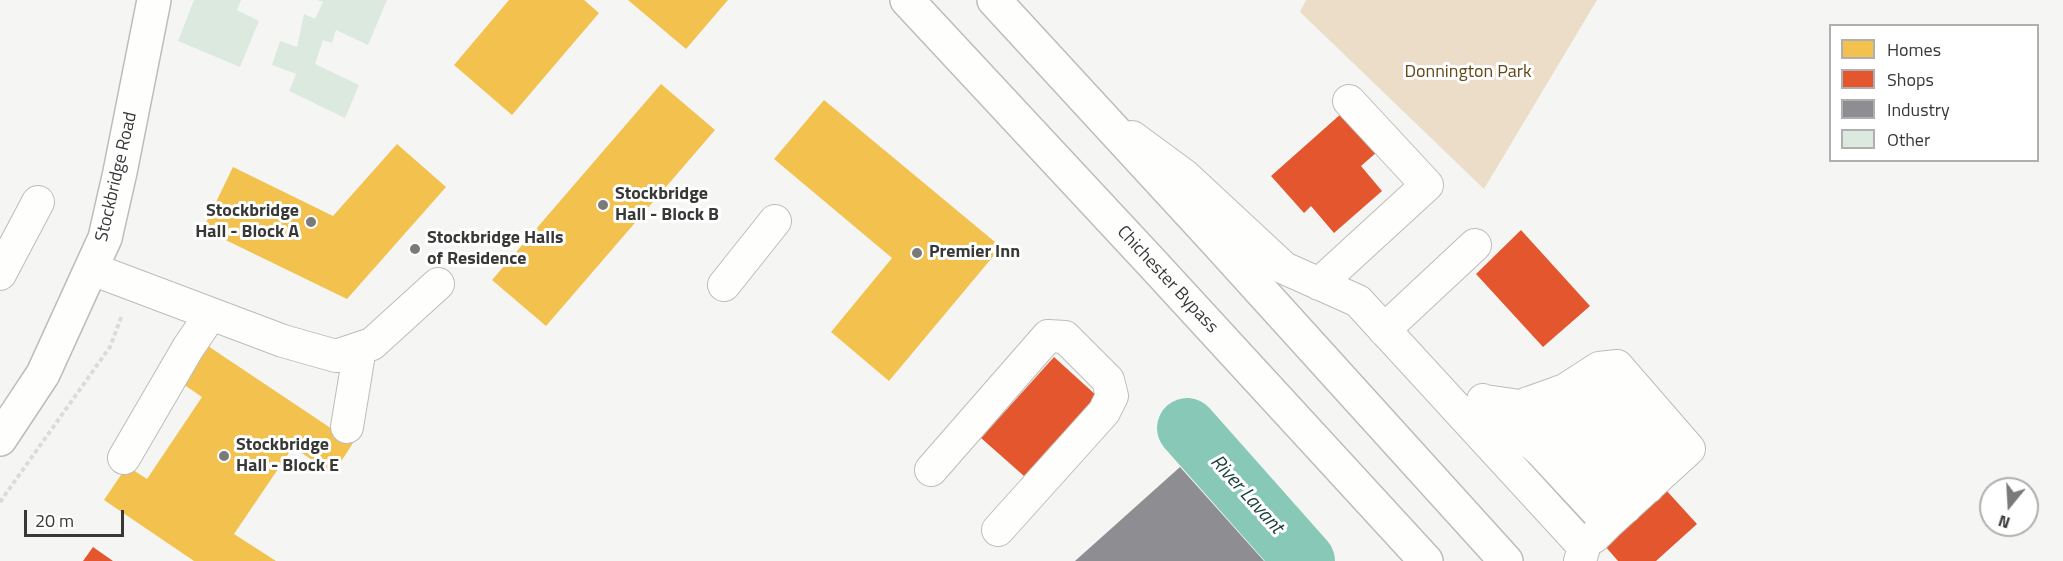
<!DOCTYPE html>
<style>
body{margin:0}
#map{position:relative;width:2063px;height:561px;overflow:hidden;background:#f5f6f4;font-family:"Titillium Web",sans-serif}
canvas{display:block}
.legend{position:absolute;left:1829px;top:24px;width:210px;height:138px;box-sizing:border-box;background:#fff;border:2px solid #afafaf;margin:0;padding:8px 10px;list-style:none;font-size:18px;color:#383837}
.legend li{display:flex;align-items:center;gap:12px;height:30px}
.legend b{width:30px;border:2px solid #afafaf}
.north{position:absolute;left:1979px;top:477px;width:60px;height:60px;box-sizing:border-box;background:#fff;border:2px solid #afafaf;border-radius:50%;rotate:198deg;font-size:16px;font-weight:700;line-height:24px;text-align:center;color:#383837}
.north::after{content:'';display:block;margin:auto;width:21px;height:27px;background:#7a7a79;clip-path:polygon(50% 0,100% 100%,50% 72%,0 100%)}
.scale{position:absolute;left:24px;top:510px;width:100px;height:27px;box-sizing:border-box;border:3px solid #383837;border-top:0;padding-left:8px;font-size:18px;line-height:21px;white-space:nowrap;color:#383837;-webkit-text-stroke:4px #fff;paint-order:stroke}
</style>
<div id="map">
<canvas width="2063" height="561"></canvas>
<ul class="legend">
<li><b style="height:16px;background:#f2c14e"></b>Homes</li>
<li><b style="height:16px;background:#e4572e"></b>Shops</li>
<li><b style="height:16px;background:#8d8d92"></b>Industry</li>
<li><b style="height:16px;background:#dce9df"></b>Other</li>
</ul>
<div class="north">N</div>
<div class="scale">20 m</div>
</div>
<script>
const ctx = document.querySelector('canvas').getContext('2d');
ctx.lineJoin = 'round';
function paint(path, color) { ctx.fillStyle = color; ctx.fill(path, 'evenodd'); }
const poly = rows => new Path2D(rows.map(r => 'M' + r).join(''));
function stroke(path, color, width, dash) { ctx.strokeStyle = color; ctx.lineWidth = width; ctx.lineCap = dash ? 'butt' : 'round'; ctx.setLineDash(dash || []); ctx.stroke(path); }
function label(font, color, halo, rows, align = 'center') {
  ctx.font = font + ' "Titillium Web",sans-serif'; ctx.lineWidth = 6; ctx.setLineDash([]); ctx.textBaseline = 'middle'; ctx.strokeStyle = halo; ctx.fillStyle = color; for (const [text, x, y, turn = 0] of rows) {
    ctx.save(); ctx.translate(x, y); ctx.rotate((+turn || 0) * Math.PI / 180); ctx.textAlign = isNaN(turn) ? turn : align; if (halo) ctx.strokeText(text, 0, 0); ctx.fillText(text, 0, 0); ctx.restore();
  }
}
const green = poly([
 [1306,0,1597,0,1484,189,1300,12]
]);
const homes = poly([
 [509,0,584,0,599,13,512,115,454,65],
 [628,0,728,0,686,49],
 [661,84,715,130,546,326,492,280],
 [824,100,1001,247,889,381,831,332,892,258,774,159],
 [397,144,446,187,347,299,203,229,233,167,333,216],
 [205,344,353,443,333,474,293,447,234,534,276,561,194,561,104,500,127,466,147,479,202,397,180,382]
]);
const shops = poly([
 [1342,113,1377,152,1361,166,1382,191,1334,233,1311,206,1304,213,1271,176],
 [1521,230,1590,306,1543,347,1476,274],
 [1054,357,1097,396,1024,476,981,438],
 [1619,379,1644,466,1697,524,1656,561,1618,561,1532,462],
 [93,547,113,561,83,561]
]);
const industry = poly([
 [1180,467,1264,561,1075,561]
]);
const river = poly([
 [1187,428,1305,561]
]);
const building = poly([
 [194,0,241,0,237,10,259,21,240,67,178,41],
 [317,0,387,0,368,45,336,30,332,43,323,40,315,64,359,85,345,118,289,91,296,74,272,65,280,41,297,47,304,14,315,19,323,2]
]);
const path = poly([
 [0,502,110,347,122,315]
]);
const minor = poly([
 [1132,137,1185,176,1284,268,1358,301,1584,547,1580,561],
 [92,269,283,341,336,356,372,344,438,284],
 [0,274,38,202],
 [1319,284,1427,185,1349,101],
 [724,285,775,221],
 [1384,330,1475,245],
 [1584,378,1668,468],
 [1559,392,1648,487],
 [1483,400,1542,452,1608,523,1594,537],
 [1485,401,1520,406,1565,390,1599,368,1617,366,1689,449,1608,523],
 [1528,403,1626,507],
 [347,427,360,348],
 [124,458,188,348,211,314],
 [931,470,1048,336,1065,337,1108,380,1112,396,1104,412,998,530]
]);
const major = poly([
 [0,439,43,374,105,238,120,172,154,0]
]);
const highway = poly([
 [907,0,1152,263,1426,561],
 [994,0,1215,240,1506,561]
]);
const markers = [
 [603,205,6,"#7a7a79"],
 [311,222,6,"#7a7a79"],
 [415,249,6,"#7a7a79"],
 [917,253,6,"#7a7a79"],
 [224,456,6,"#7a7a79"]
];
const parkNames = [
 ["Donnington Park",1468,73]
];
const streetNames = [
 ["Stockbridge Road",117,177,-77],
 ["Chichester Bypass",1167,280,47]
];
const poiNames = [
 ["Stockbridge",615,195],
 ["Hall - Block B",615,216],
 ["Stockbridge",299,212,"right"],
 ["Hall - Block A",299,233,"right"],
 ["Stockbridge Halls",427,239],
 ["of Residence",427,260],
 ["Premier Inn",929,253],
 ["Stockbridge",236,446],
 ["Hall - Block E",236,467]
];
const waterNames = [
 ["River Lavant",1246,495,48]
];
paint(green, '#ebddc7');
paint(homes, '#f2c14e');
paint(shops, '#e4572e');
paint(industry, '#8d8d92');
stroke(river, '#88c8b7', 60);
paint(building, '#dce9df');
stroke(minor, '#bcbdbb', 34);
stroke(major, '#bcbdbb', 36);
stroke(highway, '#bcbdbb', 36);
stroke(path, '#dbdcda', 4, [4.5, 3]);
stroke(minor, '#fefefd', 32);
stroke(major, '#fefefd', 33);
stroke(highway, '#fefefd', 33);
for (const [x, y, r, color] of markers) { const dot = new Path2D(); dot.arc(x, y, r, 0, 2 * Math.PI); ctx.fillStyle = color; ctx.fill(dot); stroke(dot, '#fff', 2); }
label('18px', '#634816', '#fff', parkNames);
label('18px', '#383837', '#fff', streetNames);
label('bold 18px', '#383837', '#fff', poiNames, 'left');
label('italic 20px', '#184137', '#fff', waterNames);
</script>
